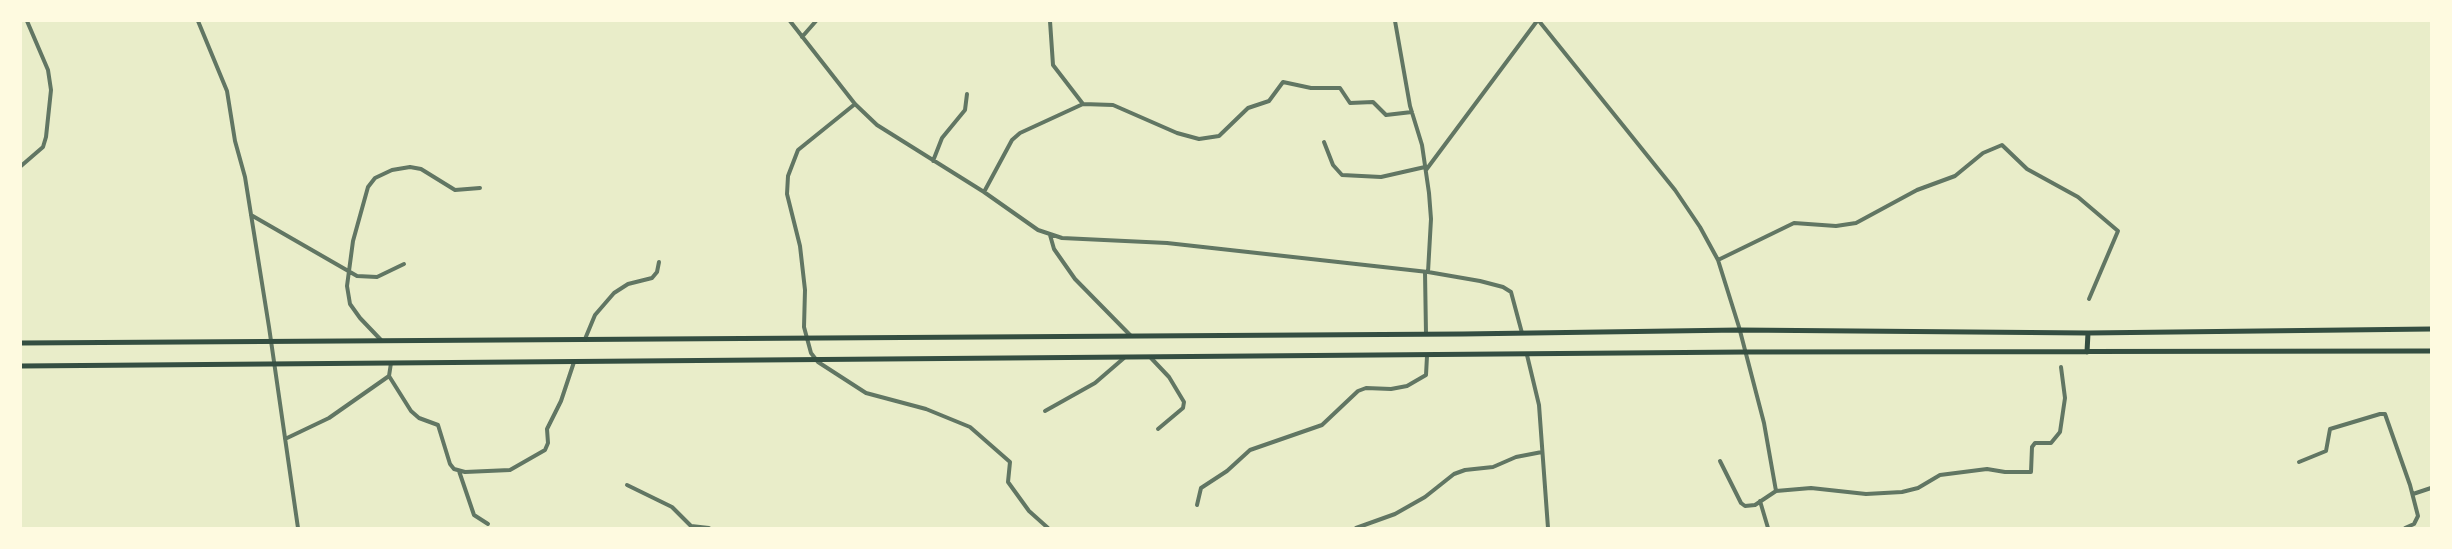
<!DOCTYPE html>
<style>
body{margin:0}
#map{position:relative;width:2452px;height:549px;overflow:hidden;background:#e9edc9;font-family:"Nunito Sans",sans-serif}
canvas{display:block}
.frame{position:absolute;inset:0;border:22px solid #fefae0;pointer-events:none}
</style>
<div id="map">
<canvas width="2452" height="549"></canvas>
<div class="frame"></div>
</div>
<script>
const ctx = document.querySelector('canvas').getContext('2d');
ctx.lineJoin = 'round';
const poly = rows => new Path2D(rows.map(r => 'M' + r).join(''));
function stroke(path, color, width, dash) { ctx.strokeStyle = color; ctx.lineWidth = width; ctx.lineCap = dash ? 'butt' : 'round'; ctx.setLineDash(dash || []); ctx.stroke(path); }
const minor = poly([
 [198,21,227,91,235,141,245,177,269,327,298,528],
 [790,21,855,104,877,125,984,192,1038,230,1062,238,1167,243,1428,272,1480,281,1503,287,1511,292,1522,333],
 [1050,21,1053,65,1083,104],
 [1395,21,1410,106,1422,145,1429,193,1431,219,1428,272],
 [1539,21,1675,190,1700,227,1718,260,1739,327,1764,423,1776,491],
 [802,37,816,21],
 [855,104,798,150,788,176,787,194,800,246,805,290,804,327,811,353,818,362,866,393,926,409,970,427,1010,462,1008,482,1029,511,1048,528],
 [1324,142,1333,165,1342,175,1381,177,1425,167],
 [933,161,942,138,965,110,967,94],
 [21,166,43,147,46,137,51,90,48,70,27,21],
 [1426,170,1537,21],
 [984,192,1012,140,1020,133,1083,104,1113,105,1177,133,1199,139,1219,136,1248,108,1269,101,1283,82,1311,88,1340,88,1350,103,1373,102,1386,115,1412,112],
 [251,215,357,276,377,277,404,264],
 [1050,235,1054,249,1075,279,1131,336],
 [1718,260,1794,223,1836,226,1856,223,1917,190,1955,176,1983,153,2002,145,2027,169,2078,197,2118,231,2089,299],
 [1425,272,1426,334],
 [585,339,595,315,614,293,628,284,652,278,657,272,659,262],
 [381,340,360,318,350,304,347,286,353,241,368,187,375,178,392,170,410,167,421,169,455,190,480,188],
 [1527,355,1539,405,1548,528],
 [1151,358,1169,377,1184,402,1183,408,1158,429],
 [391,363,389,376,411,411,419,418,438,425,450,464,454,469,465,472,510,470,545,450,548,443,547,429,561,401,574,362],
 [1045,411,1095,383,1124,358],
 [285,439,329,418,389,376],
 [1720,461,1741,503,1745,506,1755,505,1776,491,1811,488,1866,494,1902,492,1918,488,1940,475,1987,469,2005,472,2031,472,2032,447,2035,443,2051,443,2060,432,2065,398,2061,367],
 [2299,462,2326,451,2330,429,2380,414,2385,414,2410,485,2418,516,2414,524,2405,528],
 [459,471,474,515,488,524],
 [627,485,672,507,691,526,709,528],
 [2413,494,2431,488],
 [1760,501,1768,528],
 [1197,505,1201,488,1227,471,1250,450,1322,425,1358,391,1366,388,1391,389,1407,386,1426,375,1427,356],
 [1356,528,1395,514,1425,497,1454,474,1465,470,1493,467,1516,457,1542,452]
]);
const secondary = poly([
 [21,343,1463,334,1739,330,2088,333,2431,329],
 [2087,352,2088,333],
 [21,366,1745,352,2431,351]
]);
stroke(minor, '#617663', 4);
stroke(secondary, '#344e41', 5);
</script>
